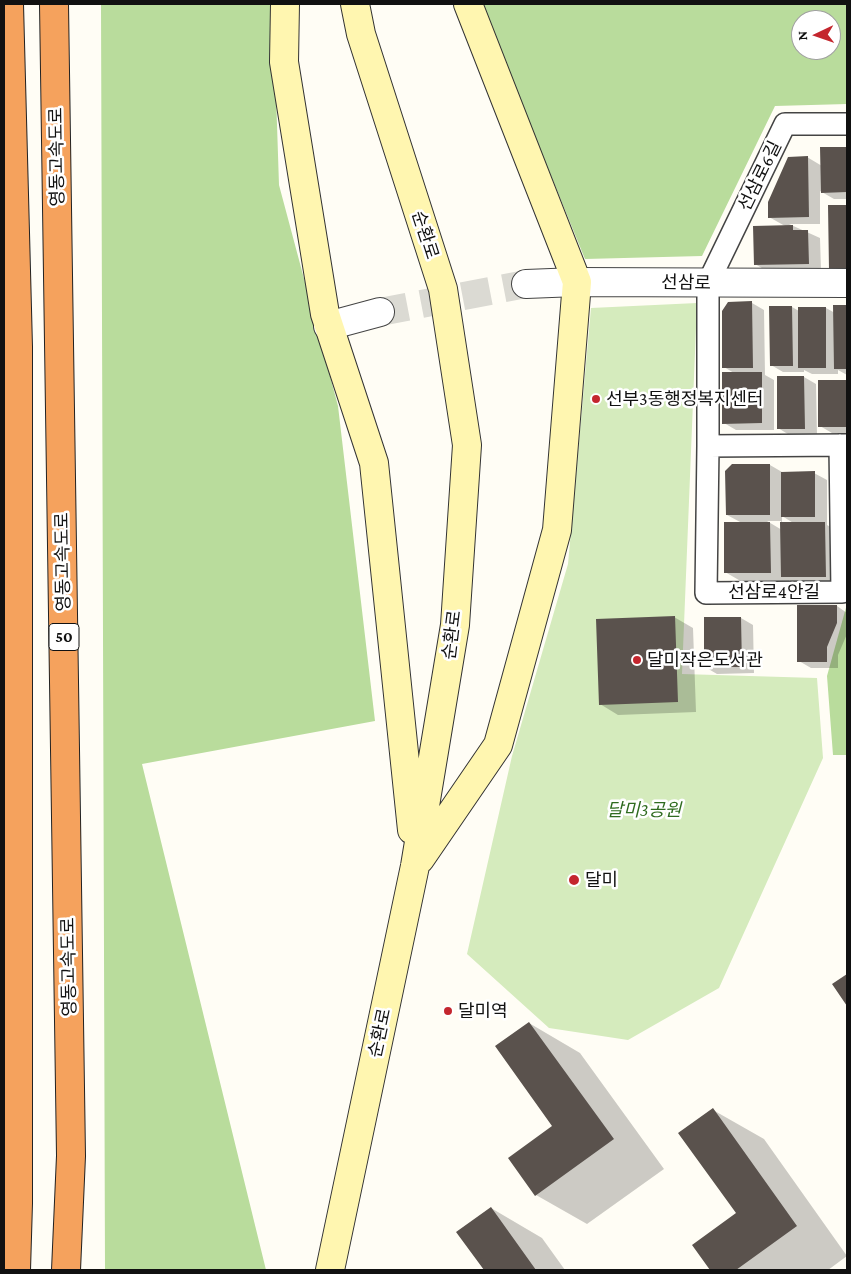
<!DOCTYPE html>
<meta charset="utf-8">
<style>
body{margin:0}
#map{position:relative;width:851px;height:1274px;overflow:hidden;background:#fffdf5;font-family:"Crimson Pro",serif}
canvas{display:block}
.frame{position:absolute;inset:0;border:5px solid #111;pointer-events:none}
.north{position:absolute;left:791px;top:10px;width:50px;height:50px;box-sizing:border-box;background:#fff;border:1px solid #a0a0a0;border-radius:50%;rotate:267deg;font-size:14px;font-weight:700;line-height:20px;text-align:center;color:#111}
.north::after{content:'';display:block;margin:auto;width:18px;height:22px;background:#c4262e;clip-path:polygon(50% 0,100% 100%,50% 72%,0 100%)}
</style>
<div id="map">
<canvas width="851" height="1274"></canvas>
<div class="frame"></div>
<div class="north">N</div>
</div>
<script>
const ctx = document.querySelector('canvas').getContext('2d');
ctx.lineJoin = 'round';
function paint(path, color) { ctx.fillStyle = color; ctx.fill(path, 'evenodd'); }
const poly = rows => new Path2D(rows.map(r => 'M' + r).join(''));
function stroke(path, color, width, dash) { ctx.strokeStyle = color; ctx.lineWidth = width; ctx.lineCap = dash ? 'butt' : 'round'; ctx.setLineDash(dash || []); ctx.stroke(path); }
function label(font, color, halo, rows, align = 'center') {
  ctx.font = font + ' "Crimson Pro","Noto Sans KR",serif'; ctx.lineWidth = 5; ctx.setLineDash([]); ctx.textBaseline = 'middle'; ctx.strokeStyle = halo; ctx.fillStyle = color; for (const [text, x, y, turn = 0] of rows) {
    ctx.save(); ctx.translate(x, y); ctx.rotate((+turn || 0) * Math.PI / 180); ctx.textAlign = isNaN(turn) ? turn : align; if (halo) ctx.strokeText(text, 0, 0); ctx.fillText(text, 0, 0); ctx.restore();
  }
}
const green = poly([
 [697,303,682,674,817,678,823,758,719,988,628,1040,549,1028,467,954,512,756,568,564,591,308]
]);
const forest = poly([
 [101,4,273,4,279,185,338,406,375,721,142,764,266,1270,105,1270],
 [481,4,847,4,847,104,775,106,702,256,585,259],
 [801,20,831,20,831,50,801,50],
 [847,604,847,755,833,755,827,676]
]);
const shadow = poly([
 [847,148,847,199,834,199,820,191,820,224,789,224,820,238,821,271,767,271,755,264,785,226,769,217,807,157,822,166,821,149],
 [847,206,847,276,829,207],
 [752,303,764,310,765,375,774,380,774,430,736,430,724,423,734,373,724,367],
 [835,306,847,306,847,375,838,370,838,374,812,374,804,370,804,372,783,372,771,365,792,307,799,311,826,308,835,313],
 [778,377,804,377,816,384,817,435,791,436,778,428],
 [819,381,847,381,847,433,832,433,820,426],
 [770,465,782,472,814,473,827,480,827,525,843,534,844,586,800,587,789,580,789,583,744,583,725,572,742,523,727,515],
 [782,516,795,524,782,524],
 [767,521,781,521,782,530],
 [837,606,847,613,847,634,838,655,838,668,811,668,799,661],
 [674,617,693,628,696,712,618,715,600,704],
 [741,618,753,625,754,673,717,674,705,667],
 [529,1023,580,1053,664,1169,587,1224,536,1195,553,1126],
 [713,1110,764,1139,847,1256,828,1270,712,1270,693,1245,737,1213],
 [491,1208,542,1238,565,1270,485,1270,458,1232]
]);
const building = poly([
 [820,147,847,147,847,192,821,193],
 [808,156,809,217,768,218,768,202,788,157],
 [828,205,847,205,847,270,829,270],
 [793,225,793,230,808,230,809,264,754,265,753,226],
 [752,301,753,368,722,368,722,311,728,302],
 [833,305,847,305,847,369,834,369],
 [769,306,792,306,793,366,770,366],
 [798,307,826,307,826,368,798,368],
 [722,372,762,372,762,423,722,424],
 [777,376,804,376,805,429,777,429],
 [818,380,847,380,847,427,818,427],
 [732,464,770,464,770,515,726,515,725,471],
 [815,471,815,517,781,517,781,472],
 [724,522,770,522,771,573,724,573],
 [780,522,825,522,826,577,781,577],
 [797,605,837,605,837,623,827,647,827,662,797,662],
 [675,616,678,702,599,705,596,619],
 [704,617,741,617,742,667,704,667],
 [847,974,847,1006,832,984],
 [529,1022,614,1139,535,1196,508,1158,552,1126,495,1046],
 [713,1108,797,1226,736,1270,710,1270,692,1245,736,1213,678,1133],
 [491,1207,536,1270,484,1270,456,1232]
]);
const tertiaryTunnel = poly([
 [380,312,526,284]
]);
const minor = poly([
 [847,124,785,124,708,283,708,446,847,445],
 [708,446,706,593,842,592,840,445]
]);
const tertiary = poly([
 [526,284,577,282,847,283],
 [328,326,380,312]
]);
const secondary = poly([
 [285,4,284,62,325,314,374,463,412,830],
 [420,859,498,745,557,530,577,282,468,4],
 [330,1270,415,866,455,625,467,445,443,289,361,34,355,4]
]);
const motorway = poly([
 [9,4,18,347,18,1203,16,1270],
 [54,4,71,1156,66,1270]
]);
const markers = [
 [596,399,5,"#c4262e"],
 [637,660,5,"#c4262e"],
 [574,880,6,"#c4262e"],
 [448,1011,5,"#c4262e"]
];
const shields = [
 [64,637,30]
];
const shieldNames = [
 ["50",64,637]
];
const streetNames = [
 ["영동고속도로",57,157,-91],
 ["선삼로6길",760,176,-64],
 ["순환로",425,235,72],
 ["선삼로",686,283,1],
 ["영동고속도로",63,562,-91],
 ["선삼로4안길",774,592],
 ["순환로",452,635,-83],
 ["영동고속도로",69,967,-91],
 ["순환로",380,1033,-78]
];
const poiNames = [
 ["선부3동행정복지센터",606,399],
 ["달미작은도서관",647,660],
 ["달미",585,880],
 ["달미역",458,1011]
];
const parkNames = [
 ["달미3공원",644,810]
];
paint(green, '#d5ebbd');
paint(forest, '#b9dc9c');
paint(shadow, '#0003');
paint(building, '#5a524d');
stroke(tertiaryTunnel, '#dbdad3', 28, [28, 14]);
stroke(minor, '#444', 24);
stroke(tertiary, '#444', 30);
stroke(secondary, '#333', 30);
stroke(motorway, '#222', 30);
stroke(minor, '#fff', 21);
stroke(tertiary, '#fff', 28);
stroke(secondary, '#fff6b0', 28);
stroke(motorway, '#f5a25d', 28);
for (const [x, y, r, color] of markers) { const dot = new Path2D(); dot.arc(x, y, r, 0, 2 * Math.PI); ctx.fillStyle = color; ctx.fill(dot); stroke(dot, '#fff', 2); }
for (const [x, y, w] of shields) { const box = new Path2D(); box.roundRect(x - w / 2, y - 13.5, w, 27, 4); ctx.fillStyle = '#fff'; ctx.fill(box); stroke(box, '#111', 1); }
label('bold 16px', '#111', null, shieldNames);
label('18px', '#111', '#fff', streetNames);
label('18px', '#111', '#fff', poiNames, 'left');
label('italic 18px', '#2f6b1f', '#fff', parkNames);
</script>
